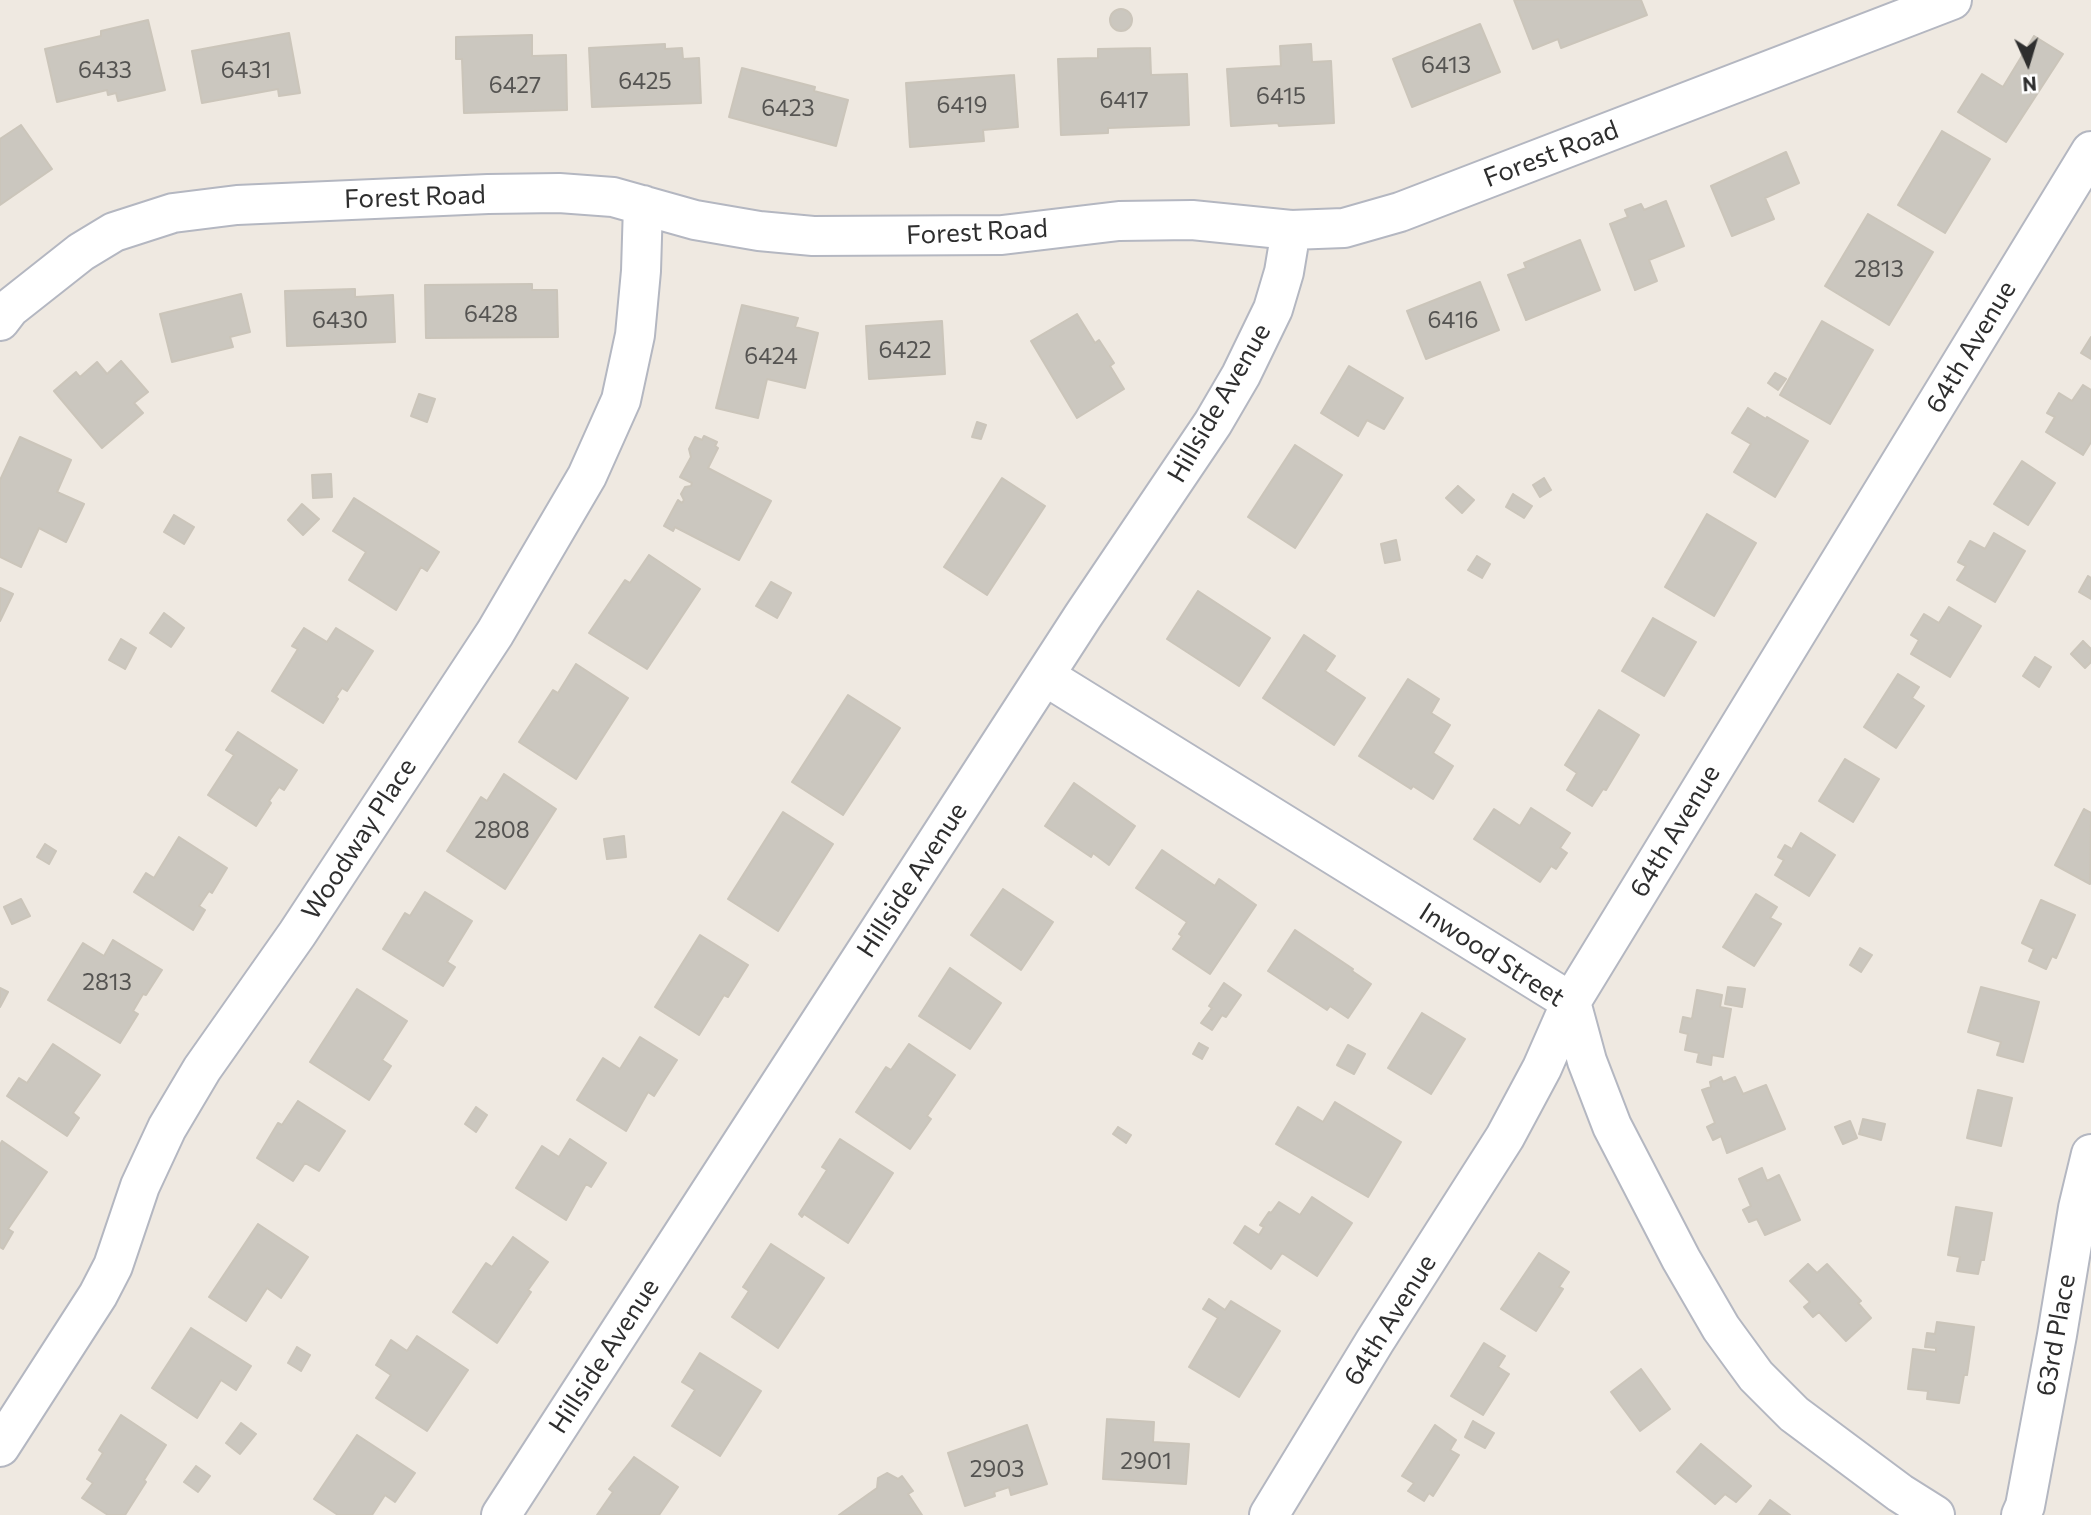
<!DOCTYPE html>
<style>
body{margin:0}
#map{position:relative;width:2091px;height:1515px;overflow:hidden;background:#efe9e1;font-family:Commissioner,sans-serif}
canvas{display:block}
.north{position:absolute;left:1993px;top:28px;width:70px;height:70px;-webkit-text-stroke:5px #fff;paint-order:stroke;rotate:176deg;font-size:19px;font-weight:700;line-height:28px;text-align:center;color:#2e2e2e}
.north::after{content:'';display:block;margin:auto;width:24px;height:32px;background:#2e2e2e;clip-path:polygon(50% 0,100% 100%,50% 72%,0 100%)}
</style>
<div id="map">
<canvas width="2091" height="1515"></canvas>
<div class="north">N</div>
</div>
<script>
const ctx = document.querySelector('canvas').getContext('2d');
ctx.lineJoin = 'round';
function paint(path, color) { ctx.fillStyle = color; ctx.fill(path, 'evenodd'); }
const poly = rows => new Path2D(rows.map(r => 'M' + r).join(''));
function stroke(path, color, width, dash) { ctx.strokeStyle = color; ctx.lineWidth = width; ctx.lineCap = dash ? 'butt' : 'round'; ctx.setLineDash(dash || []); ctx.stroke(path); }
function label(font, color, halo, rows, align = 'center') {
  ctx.font = font + ' Commissioner,sans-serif'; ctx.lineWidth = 5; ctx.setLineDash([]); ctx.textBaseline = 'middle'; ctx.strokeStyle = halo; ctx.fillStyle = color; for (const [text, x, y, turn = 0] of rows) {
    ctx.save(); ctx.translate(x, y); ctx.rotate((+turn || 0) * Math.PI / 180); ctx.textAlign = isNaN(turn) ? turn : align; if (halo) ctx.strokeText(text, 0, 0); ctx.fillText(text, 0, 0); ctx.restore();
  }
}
const building = poly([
 [1514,0,1641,0,1647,15,1561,48,1558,39,1533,49,1514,0],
 '1110 20a11 11 0 1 1 22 0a11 11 0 1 1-22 0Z',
 [148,20,165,90,118,101,116,93,108,95,107,90,57,102,45,49,101,36,101,31,148,20],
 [1480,24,1500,72,1412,107,1393,59,1480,24],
 [289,33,300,93,279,96,278,89,202,103,192,51,289,33],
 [532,35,532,56,566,55,567,110,464,113,462,59,456,59,456,37,532,35],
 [2034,36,2063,54,2006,142,1958,112,1982,74,2003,87,2034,36],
 [665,44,665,49,682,48,683,59,699,58,701,103,592,107,589,48,665,44],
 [1311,44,1312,62,1331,61,1334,123,1279,126,1278,123,1231,126,1227,69,1281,66,1280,46,1311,44],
 [1150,48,1151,75,1187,74,1189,125,1108,128,1108,133,1061,135,1058,59,1098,58,1098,49,1150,48],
 [742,68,815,87,814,91,848,100,836,146,729,117,742,68],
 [1014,75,1018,127,983,130,984,141,910,147,906,83,1014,75],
 [21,125,52,169,0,205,0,139,21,125],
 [1942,131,1990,159,1945,233,1898,205,1942,131],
 [1786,152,1799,183,1765,198,1774,219,1732,236,1711,186,1786,152],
 [1666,201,1684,246,1649,260,1657,281,1635,290,1610,224,1628,217,1625,210,1641,204,1644,210,1666,201],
 [1868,214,1933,252,1889,325,1825,286,1868,214],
 [1580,240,1600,290,1526,320,1508,275,1526,268,1524,263,1580,240],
 [1480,282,1499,330,1426,359,1407,311,1480,282],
 [532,284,532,290,557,290,558,337,426,338,425,285,532,284],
 [355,289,355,297,393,295,395,342,287,346,285,291,355,289],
 [241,294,250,332,230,337,233,347,172,362,160,314,241,294],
 [742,305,798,318,795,327,818,333,805,388,767,379,758,418,716,408,742,305],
 [1077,314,1095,343,1099,340,1114,363,1110,366,1124,389,1077,418,1031,341,1077,314],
 [942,321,945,374,869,379,866,326,942,321],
 [1822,321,1873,350,1830,424,1780,395,1822,321],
 [2091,337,2091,359,2081,353,2091,337],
 [121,361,148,392,134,403,143,413,102,448,54,391,76,372,80,377,97,362,107,374,121,361],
 [1349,366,1403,398,1384,429,1367,420,1358,436,1321,413,1349,366],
 [1775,373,1786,379,1778,390,1768,383,1775,373],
 [2083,385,2091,390,2091,442,2083,455,2046,432,2055,417,2047,413,2059,393,2072,401,2083,385],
 [419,394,435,399,427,422,411,416,419,394],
 [1748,408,1766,419,1767,417,1808,441,1775,497,1734,472,1751,444,1732,433,1748,408],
 [977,422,986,425,981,439,972,437,977,422],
 [704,436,717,442,715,446,718,448,708,468,771,501,739,560,675,527,673,531,664,526,678,500,682,503,684,500,681,494,685,487,691,486,692,483,680,477,691,457,689,449,695,437,702,440,704,436],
 [20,437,71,460,57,492,84,504,66,542,39,528,21,567,0,557,0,480,20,437],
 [1295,445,1342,475,1295,548,1248,517,1295,445],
 [2022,461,2055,483,2028,525,1994,504,2022,461],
 [331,474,332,497,313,498,312,475,331,474],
 [1002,478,1045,506,987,595,944,567,1002,478],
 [1544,478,1551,490,1540,497,1533,485,1544,478],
 [1458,486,1474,500,1462,513,1446,498,1458,486],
 [1513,494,1532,506,1524,518,1506,507,1513,494],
 [354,498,439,552,427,571,421,567,396,610,349,580,366,552,333,531,354,498],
 [302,504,319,519,303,535,288,520,302,504],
 [1707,514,1756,543,1714,616,1665,587,1707,514],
 [174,515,194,527,184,544,164,532,174,515],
 [1994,533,2025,551,1995,602,1957,580,1966,566,1958,562,1970,541,1985,549,1994,533],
 [1396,540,1400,560,1385,563,1381,544,1396,540],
 [649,555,700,589,647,669,589,633,625,580,630,583,649,555],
 [1477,556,1490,564,1482,578,1468,570,1477,556],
 [2088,576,2091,578,2091,599,2079,592,2088,576],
 [771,582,791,593,777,618,756,606,771,582],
 [0,588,13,594,0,621,0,588],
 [1198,591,1270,638,1239,686,1167,639,1198,591],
 [1949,607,1981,626,1950,677,1911,654,1919,640,1911,635,1924,614,1939,623,1949,607],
 [164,613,184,628,171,647,150,633,164,613],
 [1653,618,1696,642,1664,696,1622,671,1653,618],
 [304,628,327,642,336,628,373,651,347,691,342,688,336,697,338,699,323,723,272,691,298,649,292,646,304,628],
 [1304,635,1335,656,1325,671,1365,698,1334,745,1263,698,1304,635],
 [121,639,136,648,125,669,109,660,121,639],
 [2083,641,2091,649,2091,662,2085,668,2071,654,2083,641],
 [2035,657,2051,667,2039,687,2023,676,2035,657],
 [576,664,628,698,576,779,519,742,553,690,558,693,576,664],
 [1898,674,1919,687,1912,698,1924,706,1896,748,1864,727,1898,674],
 [1408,679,1439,699,1431,713,1450,725,1433,753,1453,766,1433,799,1413,786,1411,789,1359,756,1408,679],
 [848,695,900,728,843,815,792,782,848,695],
 [1599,710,1639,735,1606,790,1603,789,1592,806,1567,790,1577,773,1565,765,1599,710],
 [238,732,297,770,284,790,279,787,269,801,271,803,256,826,208,795,234,755,226,750,238,732],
 [1845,759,1879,779,1853,822,1819,801,1845,759],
 [504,774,556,809,505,889,447,851,481,797,487,801,504,774],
 [1074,783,1135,826,1109,865,1093,853,1091,857,1045,826,1074,783],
 [1531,808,1570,833,1560,848,1567,853,1556,869,1551,866,1540,882,1474,839,1494,809,1520,826,1531,808],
 [2084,809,2091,813,2090,884,2055,865,2084,809],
 [783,812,833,844,778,931,728,899,783,812],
 [1801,833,1835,855,1809,896,1775,875,1784,860,1778,857,1785,845,1792,849,1801,833],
 [624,836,626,857,607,859,604,839,624,836],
 [179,837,227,868,212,893,209,891,199,906,205,910,193,930,134,892,146,873,154,878,179,837],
 [45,844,56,851,49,864,37,857,45,844],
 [1162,850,1215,886,1219,879,1256,905,1210,974,1173,949,1182,936,1179,934,1187,922,1136,888,1162,850],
 [1003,889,1053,922,1021,970,971,935,1003,889],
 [425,892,472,921,447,962,455,967,443,986,383,949,405,913,410,916,425,892],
 [1756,894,1777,907,1770,918,1781,924,1754,966,1723,947,1756,894],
 [21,899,30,916,12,924,4,907,21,899],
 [2041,900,2075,915,2056,958,2052,956,2046,969,2029,961,2034,949,2022,943,2041,900],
 [1295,930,1353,969,1352,971,1371,984,1348,1018,1330,1006,1327,1010,1268,971,1295,930],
 [700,935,748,965,728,997,724,995,699,1035,655,1007,700,935],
 [113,940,162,970,146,995,143,994,133,1011,138,1014,120,1043,48,1000,83,943,104,956,113,940],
 [1860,948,1872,955,1861,972,1850,965,1860,948],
 [950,968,1001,1003,970,1049,919,1016,950,968],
 [1224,983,1241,995,1226,1017,1222,1015,1212,1030,1201,1023,1212,1008,1209,1006,1224,983],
 [1728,987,1745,989,1742,1007,1725,1004,1728,987],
 [1981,987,2039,1002,2023,1062,1997,1055,2001,1042,1968,1032,1981,987],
 [0,988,8,992,0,1007,0,988],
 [357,989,407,1021,382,1060,391,1066,369,1100,310,1062,357,989],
 [1697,990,1722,995,1720,1007,1731,1009,1723,1057,1712,1055,1711,1065,1697,1062,1699,1053,1685,1050,1688,1034,1680,1032,1683,1017,1692,1019,1697,990],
 [1422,1013,1465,1039,1431,1094,1388,1068,1422,1013],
 [640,1037,677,1060,654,1096,648,1092,626,1131,577,1100,603,1058,620,1069,640,1037],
 [1199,1043,1208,1048,1202,1059,1193,1054,1199,1043],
 [53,1044,100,1075,73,1113,79,1118,67,1136,7,1096,19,1078,27,1083,53,1044],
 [909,1044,955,1075,927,1116,931,1119,910,1149,856,1112,886,1067,891,1070,909,1044],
 [1348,1045,1365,1054,1354,1074,1337,1065,1348,1045],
 [1721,1077,1723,1082,1735,1077,1743,1094,1766,1085,1785,1129,1727,1153,1721,1136,1713,1140,1707,1127,1715,1123,1702,1090,1711,1087,1710,1082,1721,1077],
 [1978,1090,2012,1098,2001,1146,1967,1138,1978,1090],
 [298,1101,345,1131,319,1171,305,1163,293,1181,257,1158,278,1123,282,1125,298,1101],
 [1335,1102,1401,1142,1368,1197,1276,1144,1298,1107,1323,1122,1335,1102],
 [476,1107,487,1115,476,1132,465,1124,476,1107],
 [1863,1119,1885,1124,1881,1140,1859,1134,1863,1119],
 [1850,1121,1857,1138,1843,1144,1835,1127,1850,1121],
 [1118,1127,1131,1135,1126,1143,1113,1134,1118,1127],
 [570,1139,606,1163,591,1187,586,1184,566,1220,516,1188,542,1146,559,1157,570,1139],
 [840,1139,893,1173,848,1243,804,1214,802,1217,799,1214,827,1170,822,1167,840,1139],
 [2,1141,47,1172,8,1229,13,1232,3,1249,0,1247,0,1145,2,1141],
 [1762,1168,1767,1181,1779,1175,1800,1220,1765,1235,1757,1219,1749,1222,1743,1210,1751,1206,1739,1179,1762,1168],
 [1312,1197,1352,1223,1317,1276,1282,1253,1271,1269,1234,1243,1245,1226,1259,1235,1264,1227,1260,1225,1269,1212,1271,1213,1279,1202,1300,1215,1312,1197],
 [1956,1207,1992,1213,1984,1260,1981,1260,1978,1274,1957,1271,1960,1257,1948,1255,1956,1207],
 [258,1224,308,1257,281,1298,267,1288,246,1321,209,1297,258,1224],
 [513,1237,548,1262,528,1290,531,1292,497,1343,453,1312,486,1263,492,1267,513,1237],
 [771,1244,824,1278,778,1348,732,1317,749,1291,743,1287,771,1244],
 [1539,1253,1569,1272,1559,1287,1563,1289,1536,1331,1501,1309,1539,1253],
 [1808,1264,1817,1273,1827,1264,1861,1301,1858,1303,1871,1318,1846,1341,1819,1312,1813,1317,1804,1307,1810,1302,1790,1281,1808,1264],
 [1209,1299,1225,1310,1231,1301,1280,1331,1239,1397,1189,1367,1218,1318,1203,1309,1209,1299],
 [1937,1322,1974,1327,1967,1375,1964,1375,1959,1403,1927,1399,1928,1391,1908,1389,1913,1349,1936,1352,1936,1348,1925,1347,1927,1333,1935,1334,1937,1322],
 [191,1328,251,1366,236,1390,221,1380,197,1418,152,1388,191,1328],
 [417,1336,468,1370,427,1431,376,1398,391,1375,376,1365,391,1340,407,1351,417,1336],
 [1484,1343,1505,1356,1498,1367,1509,1374,1483,1415,1451,1396,1484,1343],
 [297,1347,310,1355,301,1371,288,1363,297,1347],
 [700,1353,761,1391,720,1456,672,1426,695,1390,682,1382,700,1353],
 [1641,1369,1670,1409,1640,1431,1611,1392,1641,1369],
 [121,1415,166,1445,144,1480,146,1482,125,1515,108,1515,82,1498,93,1483,87,1479,103,1453,99,1450,121,1415],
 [1107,1419,1154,1422,1153,1442,1189,1444,1186,1484,1103,1479,1107,1419],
 [1473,1421,1494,1433,1485,1448,1465,1437,1473,1421],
 [241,1423,256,1434,240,1454,226,1443,241,1423],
 [1027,1425,1047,1484,1011,1495,1009,1487,994,1492,995,1496,965,1506,948,1453,1027,1425],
 [1435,1425,1456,1440,1450,1450,1459,1455,1433,1496,1429,1493,1424,1501,1408,1491,1414,1483,1402,1476,1435,1425],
 [357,1435,415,1473,395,1502,385,1495,372,1515,338,1515,314,1499,357,1435],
 [1701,1444,1751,1486,1736,1502,1725,1494,1715,1504,1677,1472,1701,1444],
 [634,1457,678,1487,659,1515,597,1515,613,1492,609,1489,634,1457],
 [196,1466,210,1476,198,1492,184,1482,196,1466],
 [887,1473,898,1479,902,1476,913,1491,908,1494,922,1515,839,1515,877,1488,878,1478,887,1473],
 [1770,1500,1790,1515,1759,1515,1770,1500]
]);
const minor = poly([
 [0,321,10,308,81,252,114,232,173,213,237,205,488,194,559,193,613,197,695,220,759,231,813,236,1002,235,1119,221,1192,220,1291,230,1344,228,1400,212,1952,0],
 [1045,676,1571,1002,1587,1061,1612,1126,1681,1259,1721,1328,1756,1376,1794,1414,1900,1493,1935,1515],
 [0,1447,98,1295,113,1266,140,1186,167,1128,202,1069,297,934,495,633,587,476,621,400,635,335,641,271,643,205],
 [501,1515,1083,616,1213,423,1241,375,1273,309,1284,272,1291,230],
 [1269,1515,1375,1341,1505,1137,1542,1068,1571,1002,2091,151],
 [2021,1515,2025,1506,2057,1335,2078,1208,2091,1154]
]);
const numberNames = [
 ["6413",1446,65],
 ["6433",105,70],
 ["6431",246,70],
 ["6425",645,81],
 ["6427",515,85],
 ["6415",1281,96],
 ["6417",1124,100],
 ["6419",962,105],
 ["6423",788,108],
 ["2813",1879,269],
 ["6428",491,314],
 ["6430",340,320],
 ["6416",1453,320],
 ["6422",905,350],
 ["6424",771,356],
 ["2808",502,830],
 ["2813",107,982],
 ["2901",1146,1461],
 ["2903",997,1469]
];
const streetNames = [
 ["Forest Road",1551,154,-21],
 ["Forest Road",415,197,-2],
 ["Forest Road",977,232,-3],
 ["64th Avenue",1971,347,-59],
 ["Hillside Avenue",1219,403,-60],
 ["64th Avenue",1675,831,-59],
 ["Woodway Place",359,839,-57],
 ["Hillside Avenue",912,880,-57],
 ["Inwood Street",1492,955,33],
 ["64th Avenue",1390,1320,-58],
 ["63rd Place",2056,1335,-80],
 ["Hillside Avenue",604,1356,-57]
];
paint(building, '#cbc7bf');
stroke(building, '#cbc5ba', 2);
stroke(minor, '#b4b7c1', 42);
stroke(minor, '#fff', 38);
label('23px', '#555452', null, numberNames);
label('26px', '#2e2e2e', '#fff', streetNames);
</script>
